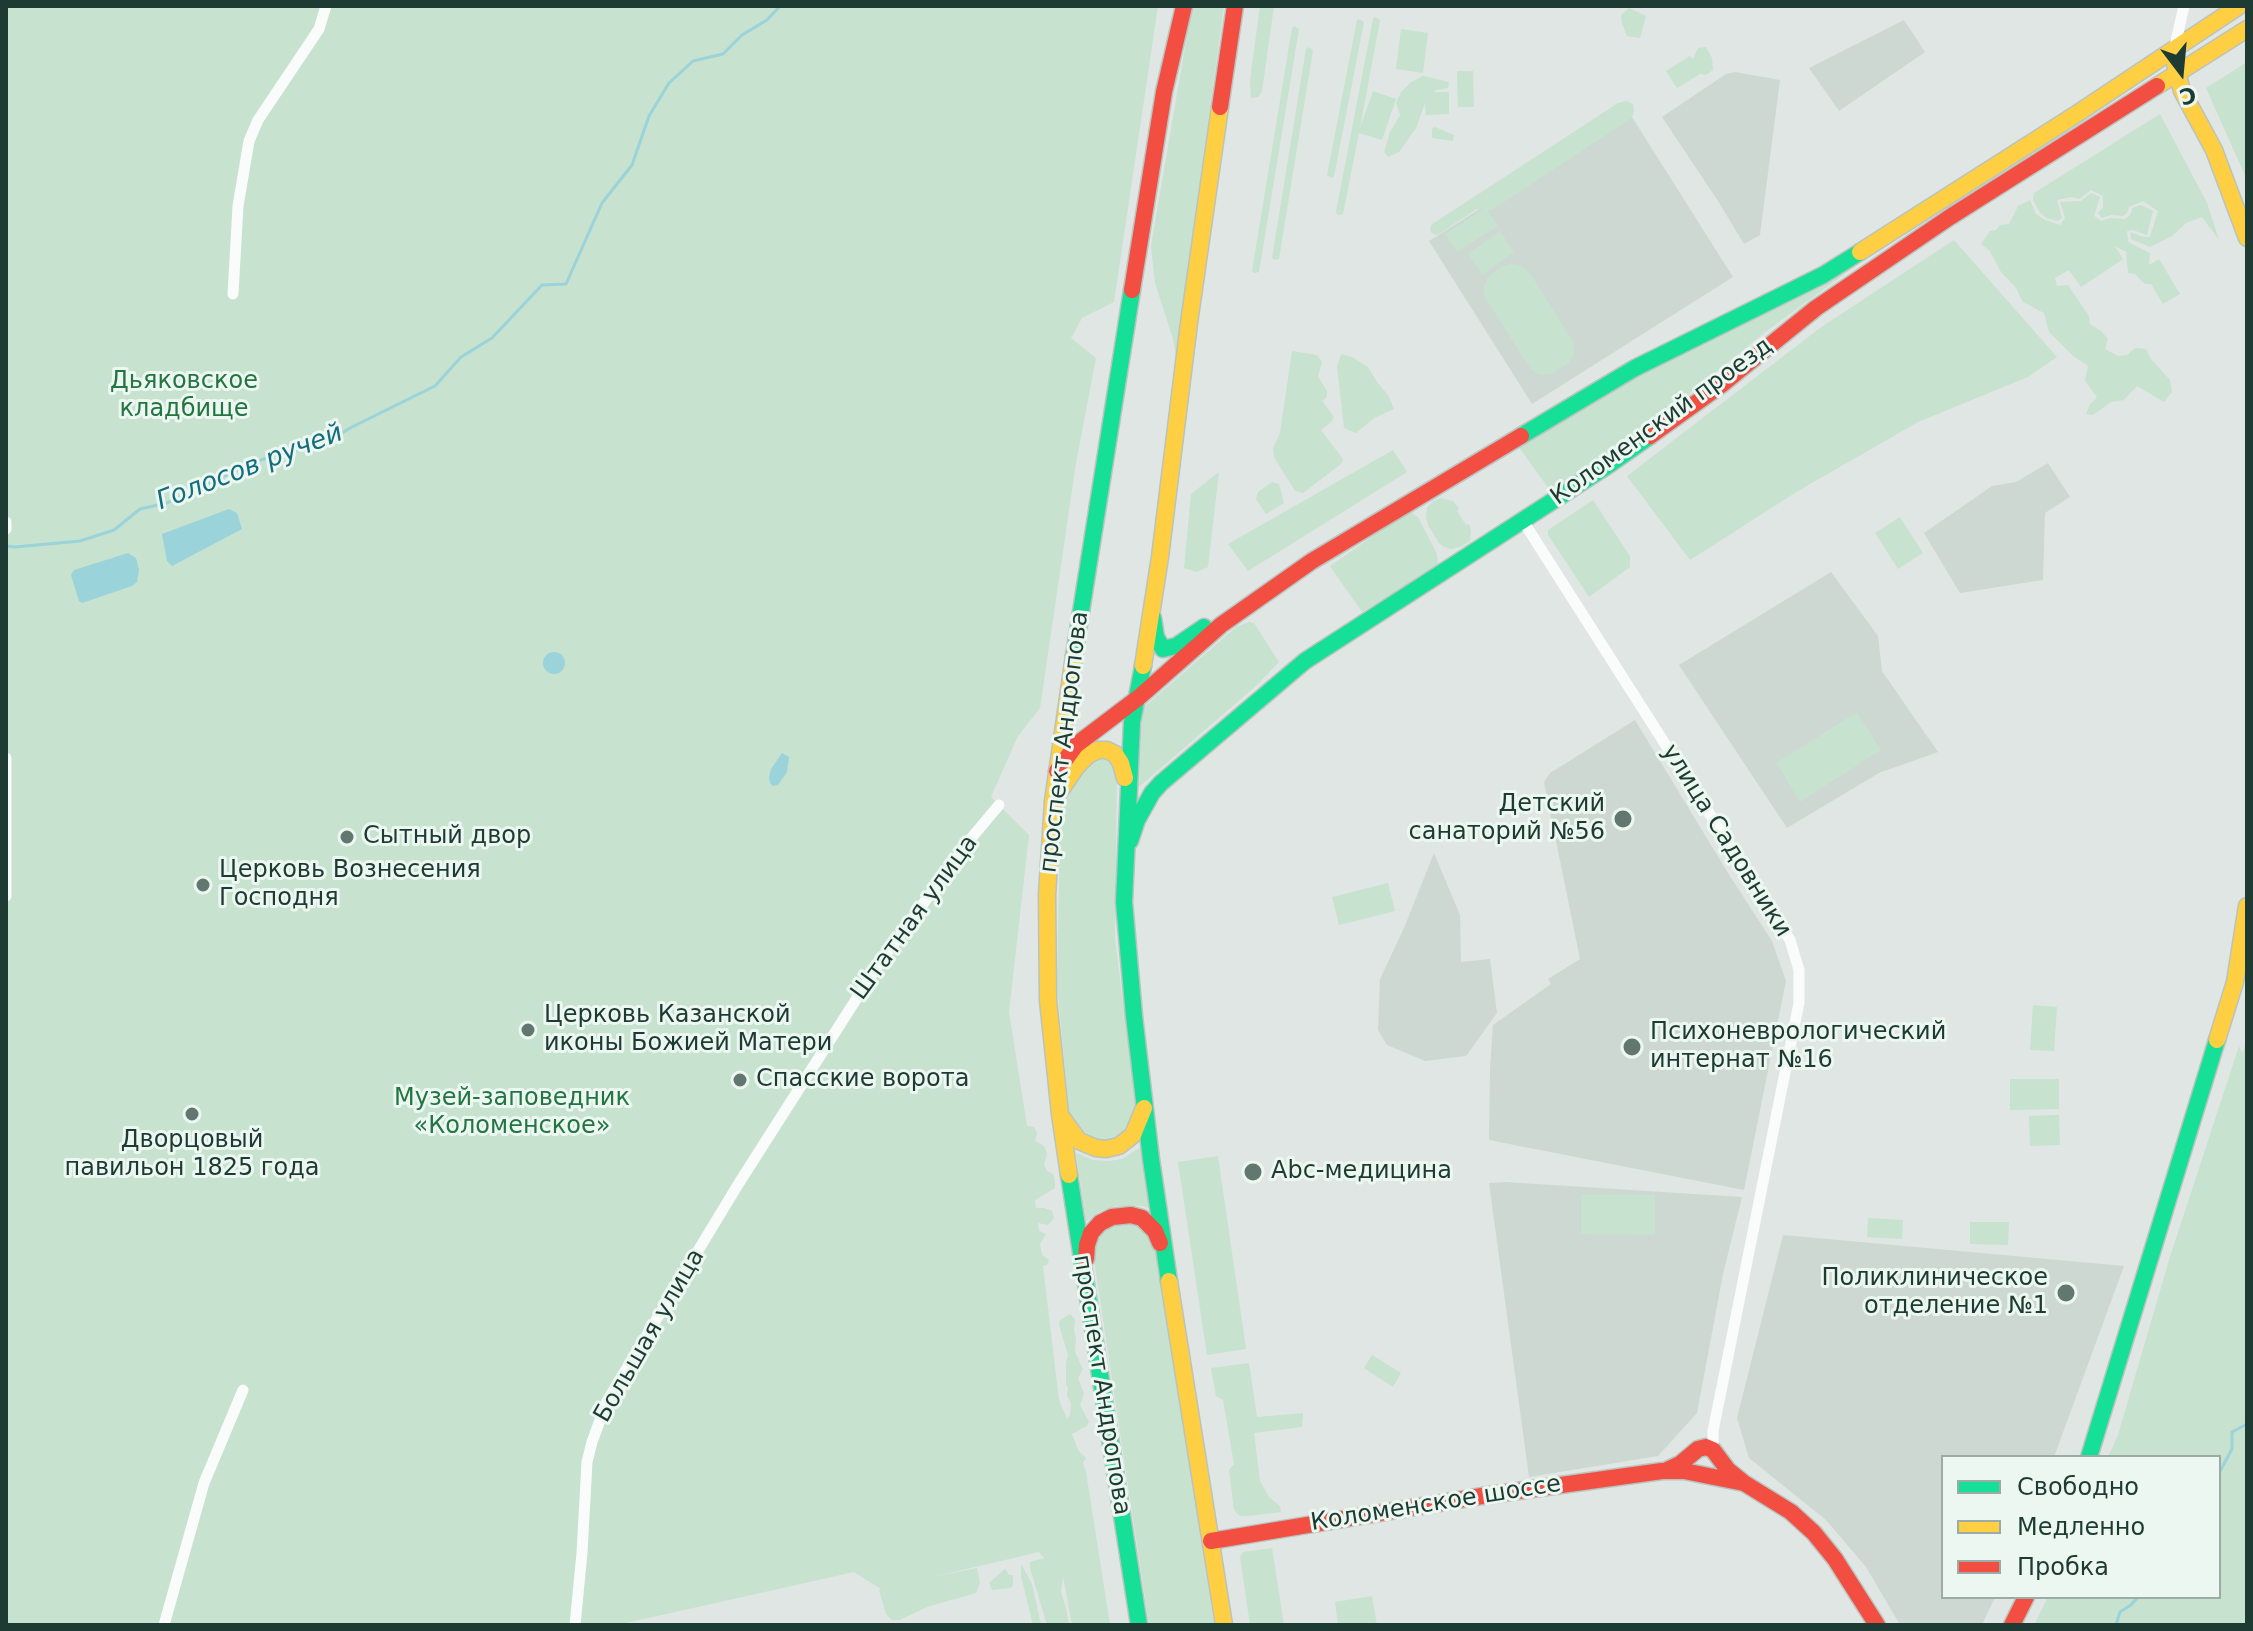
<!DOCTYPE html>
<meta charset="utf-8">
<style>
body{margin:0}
#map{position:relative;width:2253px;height:1631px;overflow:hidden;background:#e0e6e3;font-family:"DejaVu Sans",sans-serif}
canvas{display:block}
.frame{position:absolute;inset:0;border:8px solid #1d3b32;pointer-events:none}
.legend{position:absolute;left:1941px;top:1455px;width:280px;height:144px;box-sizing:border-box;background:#edf7f2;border:2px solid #9aaca5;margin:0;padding:10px 14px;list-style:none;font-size:24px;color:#1d3b32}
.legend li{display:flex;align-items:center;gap:16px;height:40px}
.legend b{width:40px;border:2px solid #9aaca5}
.north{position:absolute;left:2141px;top:32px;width:80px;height:80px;-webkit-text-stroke:6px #edf7f2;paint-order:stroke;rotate:164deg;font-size:22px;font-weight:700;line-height:32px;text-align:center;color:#1d3b32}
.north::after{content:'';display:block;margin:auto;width:28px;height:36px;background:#1d3b32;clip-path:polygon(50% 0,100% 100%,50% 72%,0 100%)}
</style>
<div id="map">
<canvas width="2253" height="1631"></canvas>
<div class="frame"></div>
<ul class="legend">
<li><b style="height:10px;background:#16e098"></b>Свободно</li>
<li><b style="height:10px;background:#ffcf43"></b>Медленно</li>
<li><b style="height:10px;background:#f24e42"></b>Пробка</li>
</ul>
<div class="north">С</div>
</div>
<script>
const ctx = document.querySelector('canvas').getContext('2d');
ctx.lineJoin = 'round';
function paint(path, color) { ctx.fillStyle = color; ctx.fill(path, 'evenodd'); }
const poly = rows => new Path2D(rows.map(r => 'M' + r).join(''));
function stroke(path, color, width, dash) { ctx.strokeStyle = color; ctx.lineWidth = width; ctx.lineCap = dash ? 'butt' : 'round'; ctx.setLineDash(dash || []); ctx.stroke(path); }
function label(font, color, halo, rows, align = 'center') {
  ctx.font = font + ' "DejaVu Sans",sans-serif'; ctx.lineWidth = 6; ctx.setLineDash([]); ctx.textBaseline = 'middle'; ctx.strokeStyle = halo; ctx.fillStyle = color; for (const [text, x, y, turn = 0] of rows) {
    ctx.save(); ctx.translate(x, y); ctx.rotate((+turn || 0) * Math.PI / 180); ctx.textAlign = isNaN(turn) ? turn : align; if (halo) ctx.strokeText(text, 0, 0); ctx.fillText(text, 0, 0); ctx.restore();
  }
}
const built = poly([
 [1904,20,1925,52,1839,111,1809,68],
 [1735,72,1780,80,1760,235,1744,244,1718,201,1662,117,1726,74],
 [1630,114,1733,277,1532,404,1429,241],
 [2048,463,2070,497,2045,513,2043,580,1960,593,1924,533,1992,486,2016,482],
 [1831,572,1878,636,1882,671,1938,752,1879,773,1787,828,1679,665],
 [1635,720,1728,873,1772,941,1786,981,1744,1190,1489,1140,1490,1069,1493,1025,1551,984,1548,979,1580,959,1544,782,1550,773],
 [1434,853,1460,915,1461,962,1490,959,1497,1013,1466,1056,1425,1061,1387,1045,1378,1030,1380,979,1404,928],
 [1505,1182,1742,1197,1723,1274,1697,1413,1658,1456,1529,1477,1489,1183],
 [1783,1235,2124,1266,2054,1457,1943,1457,1943,1597,1995,1597,1982,1625,1900,1625,1866,1567,1826,1520,1749,1458,1737,1418]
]);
const green = poly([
 [6,6,1158,6,1114,302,1082,318,1071,338,1096,358,1076,463,1040,708,1018,736,991,797,1029,835,1009,1012,1027,1126,1034,1127,1037,1133,1035,1141,1044,1146,1047,1154,1044,1165,1047,1171,1053,1174,1055,1181,1055,1188,1035,1200,1036,1208,1044,1208,1052,1211,1054,1218,1048,1225,1038,1223,1039,1231,1046,1234,1040,1244,1042,1255,1049,1260,1048,1264,1043,1266,1059,1400,1067,1419,1070,1415,1071,1403,1067,1396,1068,1388,1066,1384,1066,1363,1068,1355,1059,1325,1060,1320,1070,1314,1075,1319,1074,1331,1076,1338,1075,1352,1083,1369,1078,1378,1084,1394,1080,1405,1089,1422,1087,1426,1072,1434,1078,1450,1086,1458,1083,1463,1086,1472,1110,1625,1072,1625,1063,1576,1061,1592,1066,1608,1069,1625,1047,1625,1030,1568,1030,1562,1044,1558,1039,1552,928,1578,977,1568,980,1583,976,1593,927,1607,900,1620,892,1620,886,1614,879,1590,881,1589,854,1572,617,1625,6,1625],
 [1192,6,1224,6,1176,358,1173,339,1155,283,1151,246],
 [1260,6,1274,6,1262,91,1258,97,1251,98,1250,80],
 [1629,8,1646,16,1640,38,1627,36,1622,23,1621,15],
 [1375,17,1380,20,1360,128,1373,91,1396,99,1382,140,1359,133,1343,214,1338,215,1336,212,1373,19],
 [1359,19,1364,22,1334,176,1332,178,1327,175,1357,20],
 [1294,26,1299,29,1259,272,1254,273,1252,271,1292,28],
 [1401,29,1428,33,1423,73,1396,69],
 [1308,47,1313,50,1279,259,1274,260,1272,258,1306,49],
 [1706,47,1712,58,1713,70,1706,75,1700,74,1677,88,1666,71,1690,56,1693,59,1698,48],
 [2247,62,2247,180,2206,88],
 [1457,71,1473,71,1474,107,1458,107],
 [1423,76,1449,82,1448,88,1436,90,1434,92,1449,92,1449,114,1426,115,1425,103,1416,128,1399,152,1388,157,1384,152,1390,132,1400,115,1396,103,1401,92,1411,82],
 [1626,101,1633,104,1634,110,1632,118,1492,210,1488,210,1498,226,1457,252,1445,234,1483,209,1477,209,1439,234,1435,235,1430,231,1431,225,1618,103],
 [2160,114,2207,203,2219,240,2202,217,2186,223,2172,236,2150,247,2131,239,2130,232,2144,237,2150,237,2158,211,2143,201,2129,207,2127,213,2123,216,2111,215,2102,218,2098,213,2103,207,2103,196,2091,190,2079,199,2071,197,2057,200,2062,218,2058,221,2046,218,2039,211,2033,200,2034,193],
 [1435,127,1454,135,1453,141,1432,138,1432,128],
 [2091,193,2100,197,2094,216,2102,221,2110,218,2125,219,2131,214,2132,208,2141,205,2153,211,2147,235,2133,230,2127,231,2128,242,2150,253,2149,265,2159,259,2180,294,2163,304,2151,284,2145,284,2135,274,2128,273,2126,252,2115,246,2123,259,2081,287,2069,270,2055,278,2057,286,2068,285,2089,316,2090,324,2101,331,2108,339,2105,349,2118,356,2127,355,2135,348,2146,349,2151,359,2170,380,2172,392,2164,402,2137,386,2124,400,2111,402,2093,415,2086,414,2090,404,2097,397,2085,381,2088,366,2073,356,2049,332,2044,313,2023,302,2016,288,2001,272,1989,250,1981,244,1990,231,1996,230,2000,225,2009,224,2018,206,2030,200,2036,214,2045,220,2060,225,2065,218,2060,202,2081,201],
 [1500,231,1514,252,1482,275,1468,254],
 [1954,240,2057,357,2028,377,1918,422,1798,491,1690,560,1627,476,1820,328],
 [1867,253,1869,256,1764,333,1645,430,1552,493,1518,446,1646,372],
 [1511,264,1522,266,1530,273,1574,343,1574,354,1569,363,1552,374,1541,375,1531,370,1484,296,1484,286,1489,276,1501,267],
 [1292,351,1317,355,1322,362,1318,376,1327,391,1327,397,1322,401,1334,417,1331,422,1321,430,1343,459,1341,464,1303,493,1295,491,1274,457,1273,448,1280,433],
 [1341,354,1352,357,1368,367,1377,382,1388,395,1394,409,1374,418,1356,433,1344,428,1337,367],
 [1393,450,1407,472,1248,571,1228,544],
 [1219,472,1208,567,1197,572,1184,568,1191,494],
 [1272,482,1279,484,1284,503,1266,514,1256,499,1258,492],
 [1440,498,1453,501,1459,508,1457,511,1466,525,1469,524,1471,530,1470,541,1460,547,1450,549,1443,546,1439,543,1428,525,1426,517,1427,508,1432,502],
 [1593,500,1630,556,1630,567,1589,597,1548,535,1548,530],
 [1409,511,1418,517,1437,554,1438,567,1362,612,1330,566],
 [1900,517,1923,553,1898,569,1875,533],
 [1249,622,1254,623,1279,662,1257,685,1139,787,1142,709,1236,627],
 [1857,712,1881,750,1800,802,1776,763],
 [1109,756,1117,777,1115,939,1137,1112,1136,1120,1118,1140,1105,1143,1082,1137,1070,1122,1057,983,1060,836,1063,807,1075,779,1089,761],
 [1388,883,1395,911,1339,925,1332,897],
 [2033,1005,2057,1007,2054,1051,2030,1050],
 [2247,1040,2247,1620,2244,1625,2034,1625,2048,1597,2219,1597,2219,1457,2108,1457,2118,1435,2169,1260,2239,1046,2242,1054],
 [2010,1079,2059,1079,2059,1109,2010,1110],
 [2059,1115,2060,1145,2030,1146,2029,1116],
 [1144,1145,1152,1210,1143,1206,1115,1206,1098,1212,1086,1222,1076,1153,1093,1160,1109,1161,1122,1159],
 [1218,1156,1246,1349,1207,1355,1178,1162],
 [1581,1195,1655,1195,1655,1235,1581,1234],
 [1868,1218,1903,1220,1902,1239,1867,1237],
 [1970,1222,2009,1222,2008,1245,1970,1244],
 [1111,1223,1137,1223,1155,1243,1214,1625,1149,1625,1093,1253,1097,1237],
 [1372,1355,1401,1373,1393,1387,1364,1368],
 [1249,1363,1257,1417,1303,1413,1302,1427,1254,1433,1260,1481,1269,1497,1280,1506,1281,1512,1248,1516,1240,1516,1234,1510,1229,1470,1234,1464,1223,1400,1216,1396,1211,1368],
 [1272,1548,1284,1625,1250,1625,1240,1557,1243,1552],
 [1021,1564,1032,1584,1041,1625,1033,1625,1021,1576],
 [1005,1569,1009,1575,1013,1575,1013,1585,1011,1588,992,1590,989,1583],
 [1372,1596,1377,1625,1338,1625,1335,1602]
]);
const water = poly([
 [229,509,237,513,242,529,172,566,167,561,162,534],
 [128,553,136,558,139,570,137,582,132,586,82,603,79,601,71,575,74,570],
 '543 663a11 11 0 1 1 22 0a11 11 0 1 1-22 0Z',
 [782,753,789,757,787,772,778,785,773,786,770,783,769,777,771,769]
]);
const stream = poly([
 [6,546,15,547,80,541,114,530,140,509,167,503,250,464,283,452,318,447,352,427,435,386,461,357,492,338,542,285,566,284,602,203,632,165,649,116,669,83,693,61,723,54,742,35,767,20,780,6],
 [2219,1473,2232,1449,2232,1432,2247,1424],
 [2116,1625,2120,1612,2131,1605,2138,1597]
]);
const street = poly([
 [2174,50,2184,6],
 [233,294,238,206,249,141,258,120,319,29,326,6],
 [1523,521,1790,940,1799,970,1799,1003,1713,1431,1713,1446,1716,1452],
 [6,522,6,529],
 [6,758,6,896],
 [164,1625,204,1483,243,1390],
 [575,1625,582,1553,587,1462,592,1442,607,1401,739,1183,878,965,973,836,999,805]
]);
const fast = poly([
 [1521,436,1635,368,1823,275,1860,252],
 [1153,618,1156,637,1163,649,1176,646,1204,627],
 [1074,656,1132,290],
 [1143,666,1132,722,1124,902,1134,1016,1151,1159,1169,1281],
 [1130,841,1137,820,1152,793,1161,783,1305,661,1610,464,1650,436],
 [1069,1175,1139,1625],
 [2089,1457,2217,1040]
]);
const slow = poly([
 [2175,64,2182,91,2214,150,2247,238],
 [2157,86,2247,29],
 [1860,252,2075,115,2239,6],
 [1143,666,1160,557,1189,323,1220,107],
 [1055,798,1077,766,1088,755,1098,750,1107,750,1115,754,1121,763,1125,778],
 [2217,1040,2235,982,2247,906],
 [1060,1115,1079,1141,1096,1148,1106,1149,1119,1146,1133,1135,1144,1108],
 [1069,1175,1060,1114,1048,1000,1047,895,1053,801,1074,656],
 [1169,1281,1224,1625]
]);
const jam = poly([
 [1220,107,1235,6],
 [1132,290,1164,92,1184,6],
 [1650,436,1721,385,1816,308,1950,217,2157,86],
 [1057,771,1076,745,1138,698,1221,625,1312,561,1521,436],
 [1086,1259,1087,1245,1091,1233,1100,1223,1112,1217,1131,1215,1142,1218,1155,1231,1160,1243],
 [1667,1470,1680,1464,1698,1449,1706,1447,1713,1450,1728,1470,1744,1483,1791,1512,1814,1533,1835,1559,1877,1625],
 [1211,1541,1482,1496,1662,1471,1684,1471,1744,1483],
 [2012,1625,2026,1597]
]);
const markers = [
 [1623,819,10,"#617770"],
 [347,837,8,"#617770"],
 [203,885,8,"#617770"],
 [528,1030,8,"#617770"],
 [1632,1047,10,"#617770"],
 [740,1080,8,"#617770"],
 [192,1114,8,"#617770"],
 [1253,1172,10,"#617770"],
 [2066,1293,10,"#617770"]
];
const parkNames = [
 ["Дьяковское",184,382],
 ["кладбище",184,410],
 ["Музей-заповедник",512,1099],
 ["«Коломенское»",512,1127]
];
const streetNames = [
 ["Коломенский проезд",1662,422,-36],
 ["проспект Андропова",1065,742,-83],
 ["улица Садовники",1726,841,58],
 ["Штатная улица",915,918,-54],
 ["Большая улица",650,1336,-60],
 ["проспект Андропова",1101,1385,81],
 ["Коломенское шоссе",1436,1504,-9]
];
const poiNames = [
 ["Детский",1605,805,"right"],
 ["санаторий №56",1605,833,"right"],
 ["Сытный двор",363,837],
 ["Церковь Вознесения",219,871],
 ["Господня",219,899],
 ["Церковь Казанской",544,1016],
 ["иконы Божией Матери",544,1044],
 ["Психоневрологический",1650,1033],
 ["интернат №16",1650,1061],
 ["Спасские ворота",756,1080],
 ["Дворцовый",192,1141,"center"],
 ["павильон 1825 года",192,1169,"center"],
 ["Abc-медицина",1271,1172],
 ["Поликлиническое",2048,1279,"right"],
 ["отделение №1",2048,1307,"right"]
];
const waterNames = [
 ["Голосов ручей",250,468,-21]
];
paint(built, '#cdd8d3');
paint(green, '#c7e2ce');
paint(water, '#9bd3da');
stroke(stream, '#9bd3da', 3);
stroke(fast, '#b9c3bf', 19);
stroke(slow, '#b9c3bf', 19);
stroke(jam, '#b9c3bf', 19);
stroke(street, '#fafbfb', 11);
stroke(fast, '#16e098', 16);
stroke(slow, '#ffcf43', 16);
stroke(jam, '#f24e42', 16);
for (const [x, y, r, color] of markers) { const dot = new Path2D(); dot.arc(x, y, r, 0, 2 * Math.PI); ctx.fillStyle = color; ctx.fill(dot); stroke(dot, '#edf7f2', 3); }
label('24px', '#237541', '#edf7f2', parkNames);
label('24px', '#1d3b32', '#edf7f2', streetNames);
label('24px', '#1d3b32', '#edf7f2', poiNames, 'left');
label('italic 26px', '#126d7c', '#edf7f2', waterNames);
</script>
